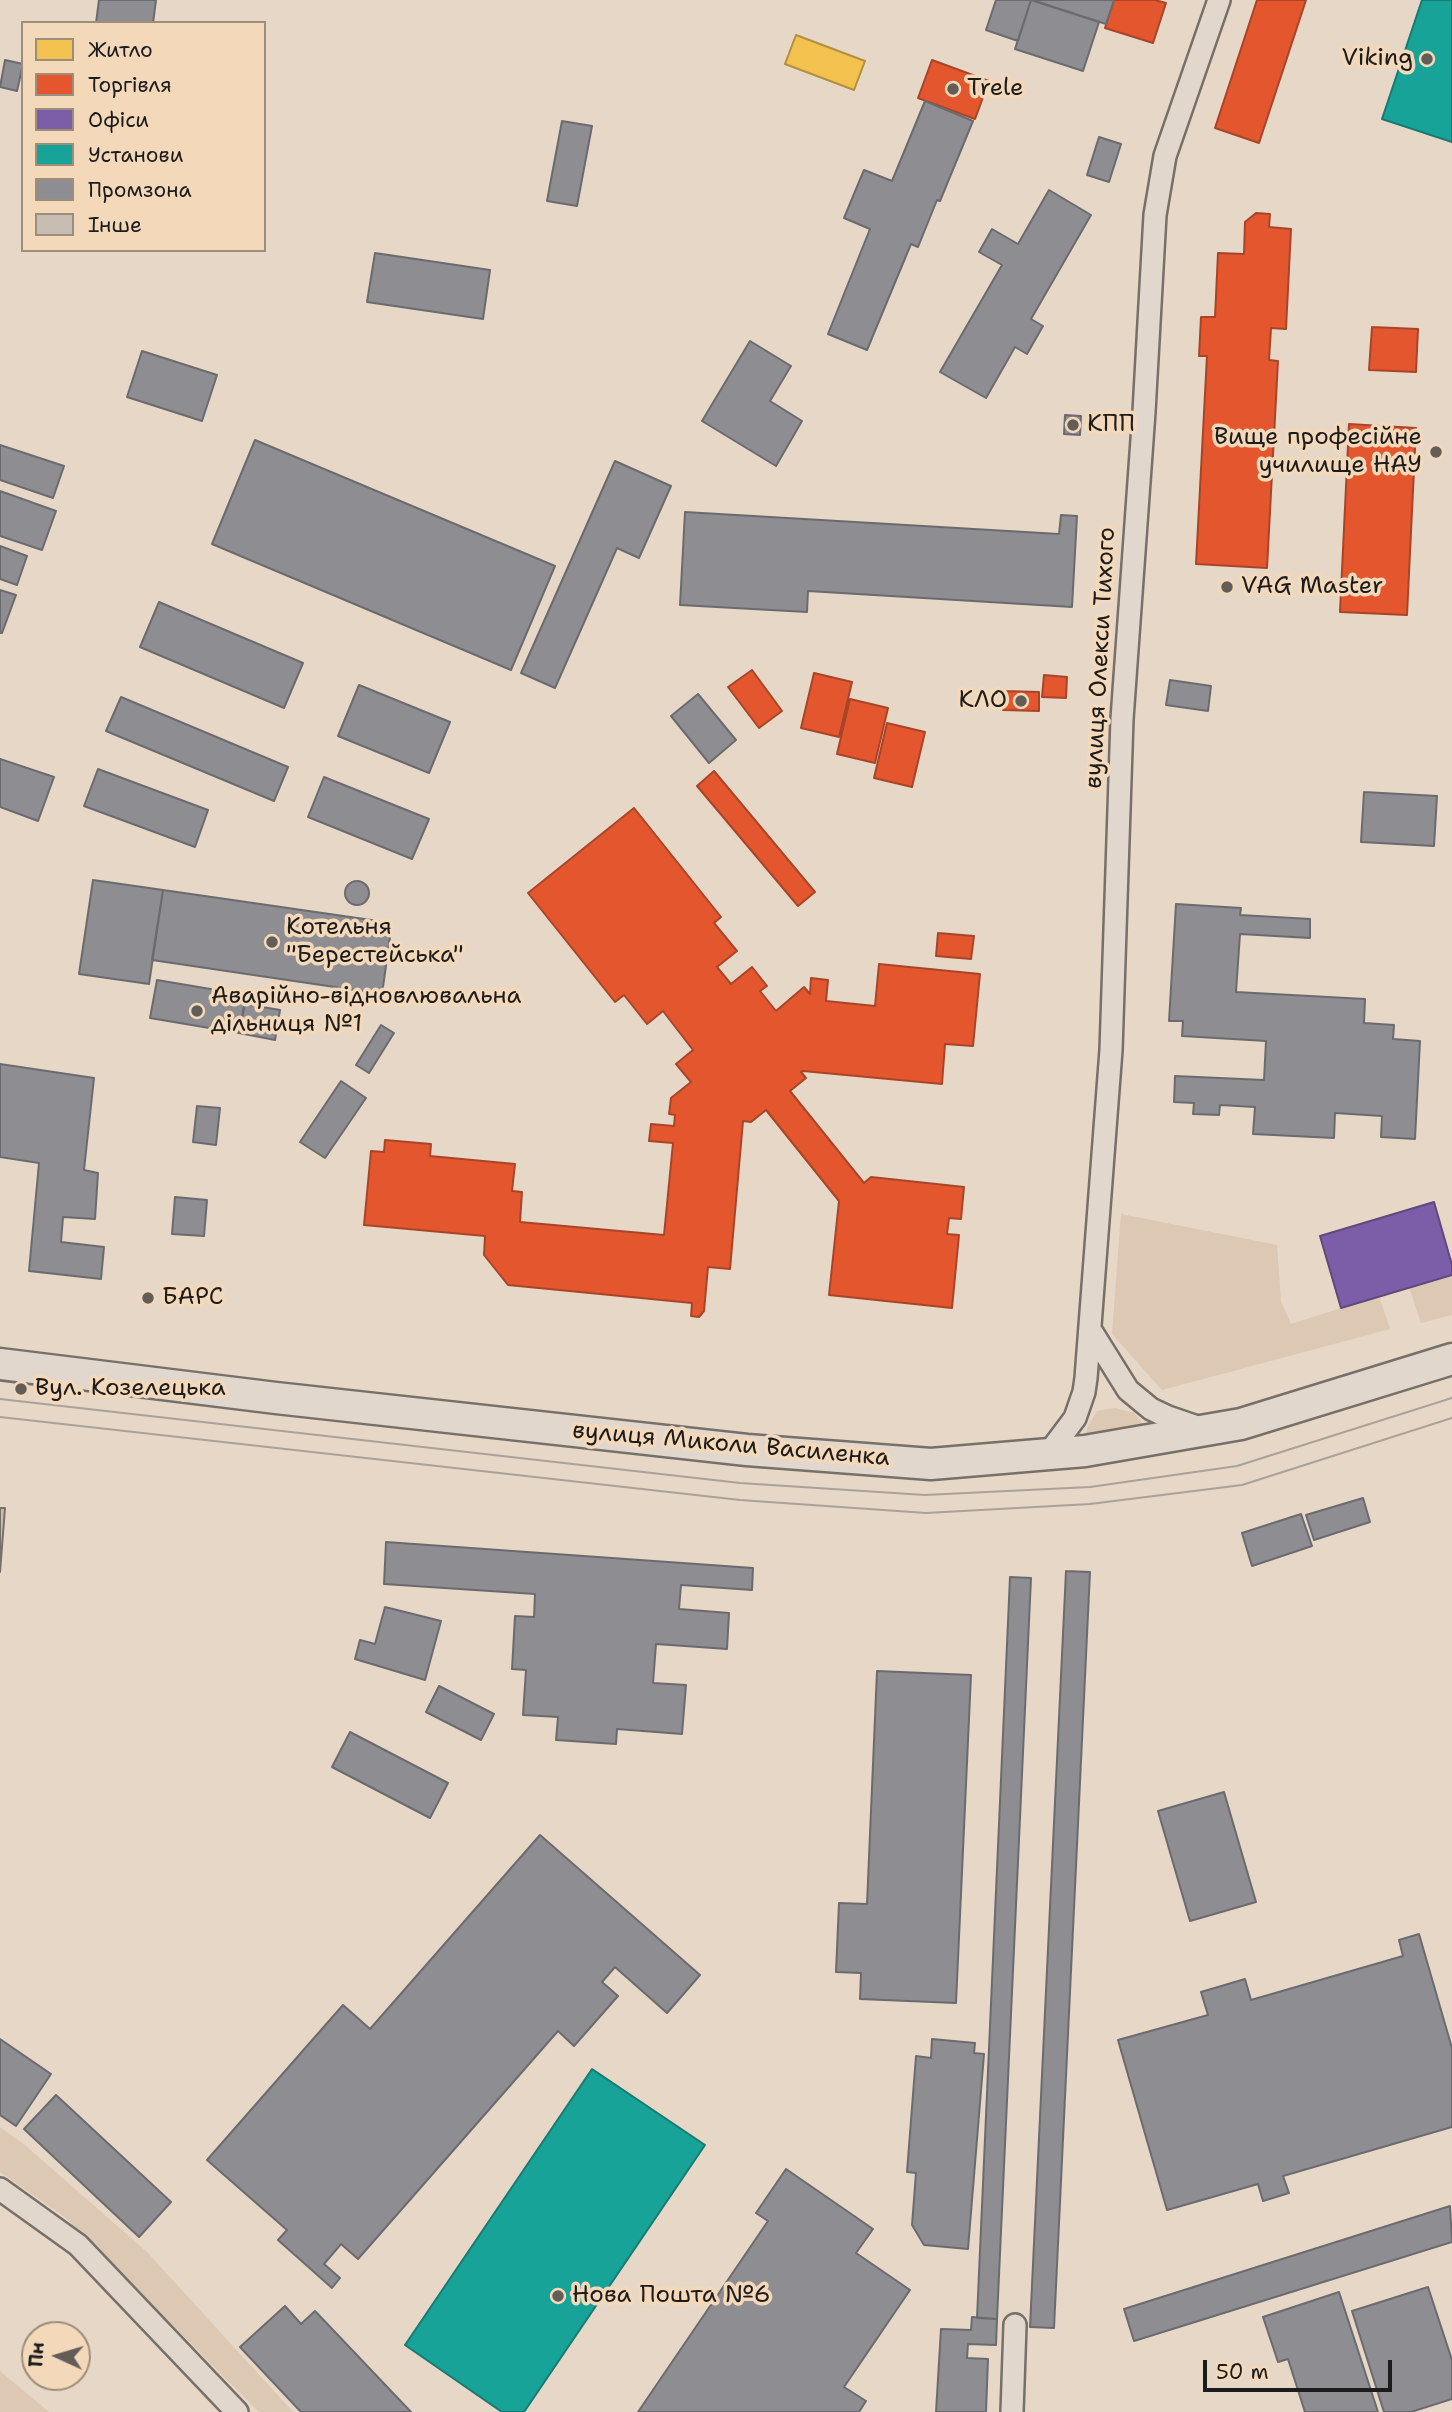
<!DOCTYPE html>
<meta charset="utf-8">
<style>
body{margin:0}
#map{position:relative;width:1452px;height:2412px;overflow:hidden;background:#e6d7c7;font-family:"Shantell Sans",sans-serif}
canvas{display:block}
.legend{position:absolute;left:21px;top:21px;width:245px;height:231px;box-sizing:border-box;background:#f3d8ba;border:2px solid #9d8d7b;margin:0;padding:9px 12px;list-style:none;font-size:21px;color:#1c1c1c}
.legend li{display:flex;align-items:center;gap:14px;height:35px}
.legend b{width:35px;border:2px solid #9d8d7b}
.north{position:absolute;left:21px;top:2321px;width:70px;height:70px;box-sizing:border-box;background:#f3d8ba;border:2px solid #9d8d7b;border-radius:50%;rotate:274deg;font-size:19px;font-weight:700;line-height:28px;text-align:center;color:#1c1c1c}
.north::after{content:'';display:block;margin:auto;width:24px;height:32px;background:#635d58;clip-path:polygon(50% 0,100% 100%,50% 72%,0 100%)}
.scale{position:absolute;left:1203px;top:2360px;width:189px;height:32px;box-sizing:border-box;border:4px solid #1c1c1c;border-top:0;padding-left:9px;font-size:21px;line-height:24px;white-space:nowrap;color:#1c1c1c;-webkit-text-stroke:5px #f3d8ba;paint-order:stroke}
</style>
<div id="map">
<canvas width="1452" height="2412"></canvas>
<ul class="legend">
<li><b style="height:19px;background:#f2c14e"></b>Житло</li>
<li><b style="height:19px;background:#e4572e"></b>Торгівля</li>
<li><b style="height:19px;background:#7b5ea7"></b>Офіси</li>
<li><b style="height:19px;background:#17a398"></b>Установи</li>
<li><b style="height:19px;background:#8d8d92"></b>Промзона</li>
<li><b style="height:19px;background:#c8bdb2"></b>Інше</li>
</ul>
<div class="north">Пн</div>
<div class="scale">50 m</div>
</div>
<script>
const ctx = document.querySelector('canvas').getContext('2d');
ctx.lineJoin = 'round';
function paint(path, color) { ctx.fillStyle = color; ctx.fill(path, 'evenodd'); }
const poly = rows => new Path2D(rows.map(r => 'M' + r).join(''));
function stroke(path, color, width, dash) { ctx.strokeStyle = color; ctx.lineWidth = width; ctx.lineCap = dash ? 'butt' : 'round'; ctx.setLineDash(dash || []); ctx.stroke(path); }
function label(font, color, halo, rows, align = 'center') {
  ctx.font = font + ' "Shantell Sans",sans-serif'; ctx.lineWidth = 7; ctx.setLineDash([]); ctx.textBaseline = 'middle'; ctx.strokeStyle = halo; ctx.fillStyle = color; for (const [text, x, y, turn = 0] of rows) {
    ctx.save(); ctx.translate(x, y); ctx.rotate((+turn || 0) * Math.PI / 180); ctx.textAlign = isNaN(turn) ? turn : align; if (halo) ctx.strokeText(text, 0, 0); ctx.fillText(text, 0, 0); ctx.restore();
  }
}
const green = poly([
 [1121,1214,1277,1245,1281,1301,1291,1324,1379,1296,1390,1329,1162,1390,1112,1334],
 [1452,1275,1452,1315,1421,1323,1409,1287],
 [1115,1408,1134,1413,1146,1428,1084,1439,1088,1426,1097,1411],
 [0,2127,26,2146,148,2253,293,2412,259,2412,66,2218,0,2172],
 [0,2371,49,2412,0,2412]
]);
const homes = poly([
 [796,35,865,61,854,90,785,64,796,35]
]);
const shops = poly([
 [1114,0,1155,0,1166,3,1153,43,1105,28,1114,0],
 [1257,0,1306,0,1259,143,1215,128,1257,0],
 [932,60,989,81,975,119,918,98,932,60],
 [1256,213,1270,214,1269,227,1291,229,1286,329,1271,328,1269,360,1278,361,1267,568,1196,564,1207,356,1199,356,1201,317,1215,317,1218,253,1244,254,1245,222,1256,213],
 [1372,327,1418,329,1416,372,1369,370,1372,327],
 [1349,424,1416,428,1407,615,1340,612,1349,424],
 [752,670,782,711,759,728,728,687,752,670],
 [814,673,852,682,839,737,801,728,814,673],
 [1044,675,1067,677,1066,698,1042,697,1044,675],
 [1004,691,1039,692,1039,711,1003,710,1004,691],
 [850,699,888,708,875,763,837,754,850,699],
 [887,723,925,732,912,787,874,778,887,723],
 [714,771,815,892,798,906,697,786,714,771],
 [634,808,721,917,714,923,737,951,717,967,731,984,752,967,767,986,760,991,776,1011,804,987,810,994,811,978,828,980,826,1001,875,1006,879,964,980,974,973,1046,945,1044,942,1084,803,1071,801,1072,806,1078,790,1091,864,1183,871,1177,964,1187,961,1219,949,1218,947,1234,959,1235,952,1308,829,1295,839,1201,766,1110,751,1122,743,1121,730,1269,708,1267,704,1311,699,1317,691,1316,692,1303,508,1285,484,1255,485,1236,364,1225,371,1151,384,1152,385,1140,431,1144,430,1156,515,1164,512,1191,522,1192,520,1222,664,1235,673,1143,649,1141,651,1124,674,1126,675,1115,669,1114,671,1098,691,1082,676,1064,693,1050,663,1011,647,1024,624,995,615,1002,528,893,634,808],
 [938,933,974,936,971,959,936,956,938,933]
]);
const offices = poly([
 [1434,1202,1452,1265,1452,1275,1341,1308,1320,1236,1434,1202]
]);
const public = poly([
 [1422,0,1452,0,1452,142,1382,119,1422,0],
 [592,2069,705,2145,524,2412,502,2412,405,2345,592,2069]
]);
const industry = poly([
 [99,0,156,0,153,23,96,23,99,0],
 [996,0,1031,0,1018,41,986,30,996,0],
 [1031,0,1099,22,1083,71,1015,49,1031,0],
 [1032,0,1114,0,1106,24,1032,0],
 [5,60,23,64,17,91,0,87,5,60],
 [925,101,973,121,940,201,937,200,918,247,911,244,867,350,828,334,870,229,844,218,864,170,892,181,925,101],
 [562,121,592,126,577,206,547,201,562,121],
 [1099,137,1121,144,1109,182,1087,175,1099,137],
 [1049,190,1091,215,1031,319,1043,326,1027,354,1015,347,986,398,940,372,1002,265,979,252,992,229,1018,244,1049,190],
 [375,253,490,270,483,319,367,302,375,253],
 [750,341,791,366,770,401,802,421,776,466,702,421,750,341],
 [142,351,217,375,202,421,127,397,142,351],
 [1065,415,1081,416,1080,435,1064,434,1065,415],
 [255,440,555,566,511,670,212,544,255,440],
 [0,445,64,466,53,498,0,480,0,445],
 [615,461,671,486,639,558,617,548,555,688,521,673,615,461],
 [0,491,56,511,42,550,0,536,0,491],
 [685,512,1059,534,1061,515,1077,516,1072,607,808,591,807,612,680,605,685,512],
 [0,546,27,556,17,585,0,579,0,546],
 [0,590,16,595,2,633,0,633,0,590],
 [159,602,303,663,284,708,140,647,159,602],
 [1170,680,1211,686,1208,711,1166,705,1170,680],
 [359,685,450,722,429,773,338,736,359,685],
 [698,694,736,740,709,763,671,716,698,694],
 [121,697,288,767,274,801,106,731,121,697],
 [0,759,54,777,38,821,0,807,0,759],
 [98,769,208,810,195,847,84,806,98,769],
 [324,777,429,819,412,859,308,817,324,777],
 [1364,792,1437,796,1434,846,1361,842,1364,792],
 [93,880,163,890,149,984,79,974,93,880],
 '345 893a12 12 0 1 1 24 0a12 12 0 1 1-24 0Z',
 [163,890,392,923,382,994,152,960,163,890],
 [1176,904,1241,908,1240,915,1310,919,1310,938,1240,934,1236,992,1365,999,1364,1023,1394,1025,1393,1039,1420,1041,1415,1139,1381,1137,1382,1116,1335,1113,1334,1138,1253,1134,1255,1107,1220,1105,1219,1115,1193,1114,1194,1103,1174,1102,1175,1076,1264,1080,1266,1041,1182,1036,1183,1021,1169,1021,1176,904],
 [157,980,246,995,239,1033,150,1018,157,980],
 [245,1004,280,1010,275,1040,239,1033,245,1004],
 [381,1025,394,1033,369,1073,356,1065,381,1025],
 [0,1064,94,1078,84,1170,98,1173,95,1219,63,1217,61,1242,104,1247,101,1279,29,1271,39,1163,0,1157,0,1064],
 [341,1081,366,1098,325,1158,300,1142,341,1081],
 [197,1106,220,1108,216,1145,193,1142,197,1106],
 [175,1197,207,1200,204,1236,172,1234,175,1197],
 [1363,1498,1370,1522,1314,1540,1306,1515,1363,1498],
 [1301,1514,1312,1546,1252,1566,1242,1533,1301,1514],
 [386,1542,753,1568,752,1590,681,1585,679,1609,729,1613,727,1649,656,1644,653,1683,686,1685,682,1734,617,1729,616,1744,556,1740,558,1717,523,1715,526,1670,512,1669,515,1616,534,1617,535,1594,384,1584,386,1542],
 [1066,1571,1090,1572,1054,2328,1030,2327,1066,1571],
 [1010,1577,1031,1578,997,2319,977,2318,1010,1577],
 [385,1607,441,1621,425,1680,355,1659,360,1640,375,1644,385,1607],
 [877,1671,971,1675,956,2003,860,1999,861,1973,836,1972,839,1903,867,1904,877,1671],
 [439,1686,494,1714,481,1740,426,1712,439,1686],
 [350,1732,448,1783,430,1818,332,1767,350,1732],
 [1224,1792,1256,1902,1190,1921,1158,1811,1224,1792],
 [540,1835,700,1975,667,2013,615,1967,602,1982,618,1996,574,2046,558,2031,358,2259,341,2244,324,2264,340,2278,332,2288,278,2240,287,2230,207,2160,343,2005,370,2029,540,1835],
 [1419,1934,1452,2048,1452,2127,1283,2176,1289,2193,1263,2201,1258,2184,1167,2210,1118,2040,1208,2015,1201,1992,1245,1979,1251,2000,1403,1956,1399,1940,1419,1934],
 [0,2039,51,2074,16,2126,0,2115,0,2039],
 [932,2039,975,2043,974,2053,984,2054,968,2249,924,2245,912,2225,916,2173,907,2172,916,2056,931,2058,932,2039],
 [56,2095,171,2202,139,2237,24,2129,56,2095],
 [786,2169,873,2229,856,2253,910,2290,844,2387,866,2401,859,2412,638,2412,768,2221,756,2213,786,2169],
 [1450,2206,1452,2242,1134,2341,1124,2309,1450,2206],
 [1428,2287,1452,2360,1452,2399,1411,2412,1384,2412,1352,2311,1428,2287],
 [1339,2292,1378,2412,1305,2412,1288,2359,1278,2362,1263,2317,1339,2292],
 [285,2306,301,2324,315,2311,411,2412,301,2412,240,2347,285,2306],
 [972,2317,997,2319,996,2345,968,2344,967,2358,988,2359,986,2412,936,2412,941,2329,971,2330,972,2317]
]);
const building = poly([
 [0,1508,5,1508,0,1572,0,1508]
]);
const street = poly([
 [1090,1329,1128,1390,1151,1409,1168,1417,1203,1429],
 [1048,1454,1075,1418,1084,1392,1086,1378,1111,1050,1122,719,1144,412,1155,215,1165,156,1219,0],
 [0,2189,78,2245,237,2412],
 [1012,2412,1015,2325]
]);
const secondary = poly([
 [0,1364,276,1398,747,1450,931,1464,1085,1451,1241,1424,1452,1359]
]);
const tram = poly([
 [0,1399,740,1483,925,1495,1090,1487,1237,1466,1452,1398],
 [0,1417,740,1500,926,1513,1090,1504,1242,1485,1452,1418]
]);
const markers = [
 [1427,59,7,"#635d58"],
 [953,89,7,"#635d58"],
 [1073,425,7,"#635d58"],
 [1436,452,7,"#635d58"],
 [1227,587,7,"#635d58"],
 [1021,701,7,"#635d58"],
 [272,942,7,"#635d58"],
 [197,1011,7,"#635d58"],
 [148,1298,7,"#635d58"],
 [21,1389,7,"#635d58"],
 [558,2296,7,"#635d58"]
];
const poiNames = [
 ["Viking",1413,59,"right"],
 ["Trele",967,89],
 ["КПП",1087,425],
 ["Вище професійне",1422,438,"right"],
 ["училище НАУ",1422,466,"right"],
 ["VAG Master",1241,587],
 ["КЛО",1007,701,"right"],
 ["Котельня",286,928],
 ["\"Берестейська\"",286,956],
 ["Аварійно-відновлювальна",211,997],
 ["дільниця №1",211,1025],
 ["БАРС",162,1298],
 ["Вул. Козелецька",35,1389],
 ["Нова Пошта №6",572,2296]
];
const streetNames = [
 ["вулиця Олекси Тихого",1101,658,-87],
 ["вулиця Миколи Василенка",731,1445,5]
];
paint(green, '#dcc8b3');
paint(homes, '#f2c14e');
stroke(homes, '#b2903f', 2);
paint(shops, '#e4572e');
stroke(shops, '#a84529', 2);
paint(offices, '#7b5ea7');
stroke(offices, '#5e4a7d', 2);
paint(public, '#17a398');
stroke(public, '#187a73', 2);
paint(industry, '#8d8d92');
stroke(industry, '#6b6b6f', 2);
paint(building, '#c8bdb2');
stroke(building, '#777069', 2);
stroke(street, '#777069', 26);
stroke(secondary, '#777069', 35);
stroke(street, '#e1d7cc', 21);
stroke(secondary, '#e1d7cc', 30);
stroke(tram, '#aaa198', 2);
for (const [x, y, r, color] of markers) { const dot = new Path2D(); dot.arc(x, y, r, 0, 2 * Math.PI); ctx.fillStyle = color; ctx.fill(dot); stroke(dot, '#f3d8ba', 2.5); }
label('24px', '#1c1c1c', '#f3d8ba', poiNames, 'left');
label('24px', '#1c1c1c', '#f3d8ba', streetNames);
</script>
